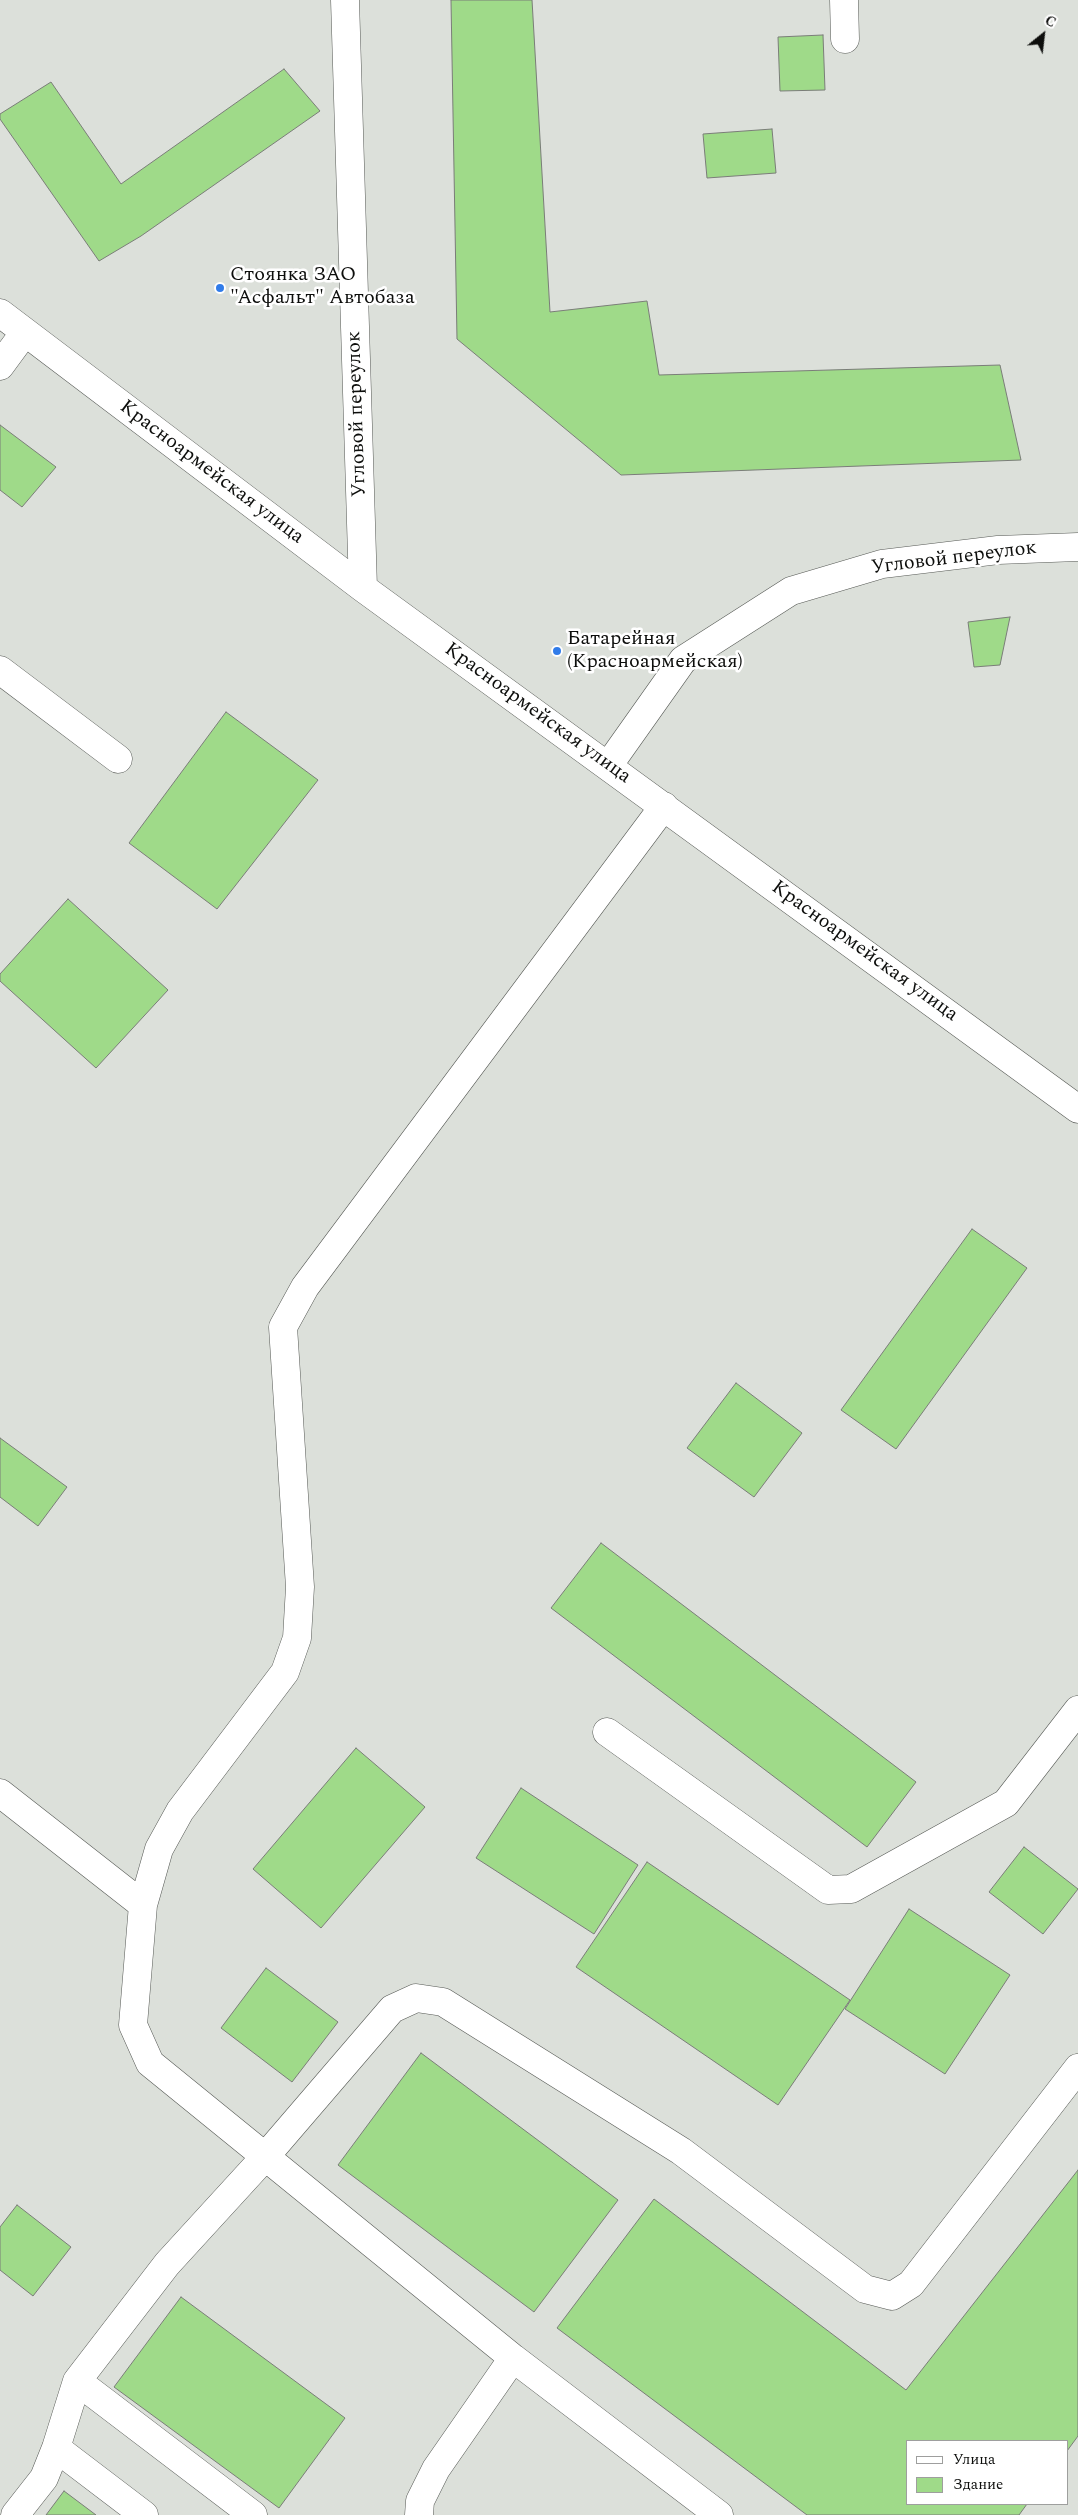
<!DOCTYPE html>
<meta charset="utf-8">
<style>
body{margin:0}
#map{position:relative;width:1078px;height:2515px;overflow:hidden;background:#dce0da;font-family:Spectral,serif}
canvas{display:block}
.legend{position:absolute;left:906px;top:2440px;width:162px;height:65px;box-sizing:border-box;background:#fff;border:1px solid #9e9f9e;margin:0;padding:6px 9px;list-style:none;font-size:15px;color:#0d0e0c}
.legend li{display:flex;align-items:center;gap:10px;height:25px}
.legend b{width:25px;border:1px solid #9e9f9e}
.north{position:absolute;left:1018px;top:10px;width:50px;height:50px;-webkit-text-stroke:4px #fff;paint-order:stroke;rotate:29deg;font-size:14px;font-weight:700;line-height:20px;text-align:center;color:#0d0e0c}
.north::after{content:'';display:block;margin:auto;width:18px;height:22px;background:#0d0e0c;clip-path:polygon(50% 0,100% 100%,50% 72%,0 100%)}
</style>
<div id="map">
<canvas width="1078" height="2515"></canvas>
<ul class="legend">
<li><b style="height:6px;background:#fff"></b>Улица</li>
<li><b style="height:14px;background:#9fda89"></b>Здание</li>
</ul>
<div class="north">С</div>
</div>
<script>
const ctx = document.querySelector('canvas').getContext('2d');
ctx.lineJoin = 'round';
function paint(path, color) { ctx.fillStyle = color; ctx.fill(path, 'evenodd'); }
const poly = rows => new Path2D(rows.map(r => 'M' + r).join(''));
function stroke(path, color, width, dash) { ctx.strokeStyle = color; ctx.lineWidth = width; ctx.lineCap = dash ? 'butt' : 'round'; ctx.setLineDash(dash || []); ctx.stroke(path); }
function label(font, color, halo, rows, align = 'center') {
  ctx.font = font + ' Spectral,serif'; ctx.lineWidth = 5; ctx.setLineDash([]); ctx.textBaseline = 'middle'; ctx.strokeStyle = halo; ctx.fillStyle = color; for (const [text, x, y, turn = 0] of rows) {
    ctx.save(); ctx.translate(x, y); ctx.rotate((+turn || 0) * Math.PI / 180); ctx.textAlign = isNaN(turn) ? turn : align; if (halo) ctx.strokeText(text, 0, 0); ctx.fillText(text, 0, 0); ctx.restore();
  }
}
const building = poly([
 [451,0,532,0,550,312,647,301,659,375,1000,365,1021,460,621,475,457,339,451,0],
 [823,35,825,90,780,91,778,37,823,35],
 [284,69,320,111,141,236,99,261,0,119,0,114,51,82,121,184,284,69],
 [772,129,776,173,707,178,703,134,772,129],
 [0,425,56,467,22,507,0,490,0,425],
 [1010,617,1000,665,974,667,968,622,1010,617],
 [226,712,318,780,217,909,129,843,226,712],
 [68,899,168,990,96,1068,0,981,0,974,68,899],
 [972,1229,1027,1268,896,1449,841,1410,972,1229],
 [736,1383,802,1433,754,1497,687,1448,736,1383],
 [0,1438,67,1487,38,1526,0,1497,0,1438],
 [601,1543,916,1782,867,1847,551,1608,601,1543],
 [356,1748,425,1807,321,1928,253,1869,356,1748],
 [521,1788,638,1865,594,1934,476,1858,521,1788],
 [1024,1847,1078,1889,1043,1934,989,1892,1024,1847],
 [647,1862,850,2000,778,2105,576,1967,647,1862],
 [909,1909,1010,1975,945,2074,845,2009,909,1909],
 [266,1968,338,2022,292,2082,221,2028,266,1968],
 [421,2053,618,2200,534,2312,338,2165,421,2053],
 [1078,2170,1078,2436,1067,2451,1067,2441,907,2441,907,2504,1027,2504,1019,2515,807,2515,557,2328,654,2199,906,2390,1078,2170],
 [17,2205,71,2247,33,2296,0,2270,0,2227,17,2205],
 [181,2297,345,2418,279,2508,114,2387,181,2297],
 [64,2491,96,2515,46,2515,64,2491]
]);
const minor = poly([
 [345,0,363,588],
 [844,0,845,39],
 [0,313,363,588,1078,1109],
 [0,366,25,332],
 [0,670,118,759],
 [608,766,683,660,791,591,882,564,998,550,1078,547],
 [664,806,305,1287,283,1327,300,1587,297,1638,285,1672,180,1811,159,1849,143,1905,133,2025,150,2063,513,2358,719,2515],
 [607,1732,828,1890,851,1889,1006,1803,1078,1710],
 [0,1793,143,1905],
 [77,2381,253,2515],
 [56,2448,144,2515],
 [15,2515,44,2478,56,2448,77,2381,167,2264,264,2158,392,2009,416,1998,443,2002,681,2151,865,2289,892,2296,911,2284,1078,2068],
 [419,2515,420,2501,436,2469,513,2358]
]);
const markers = [
 [220,288,5,"#317ce9"],
 [557,651,5,"#317ce9"]
];
const poiNames = [
 ["Стоянка ЗАО",230,276],
 ["\"Асфальт\" Автобаза",230,299],
 ["Батарейная",567,640],
 ["(Красноармейская)",567,663]
];
const streetNames = [
 ["Угловой переулок",358,414,-92],
 ["Красноармейская улица",211,473,37],
 ["Угловой переулок",954,559,-7],
 ["Красноармейская улица",537,714,36],
 ["Красноармейская улица",864,952,36]
];
paint(building, '#9fda89');
stroke(building, '#7a7d78', 1);
stroke(minor, '#565955', 29);
stroke(minor, '#fff', 28);
for (const [x, y, r, color] of markers) { const dot = new Path2D(); dot.arc(x, y, r, 0, 2 * Math.PI); ctx.fillStyle = color; ctx.fill(dot); stroke(dot, '#fff', 2); }
label('20px', '#0d0e0c', '#fff', poiNames, 'left');
label('20px', '#0d0e0c', '#fff', streetNames);
</script>
